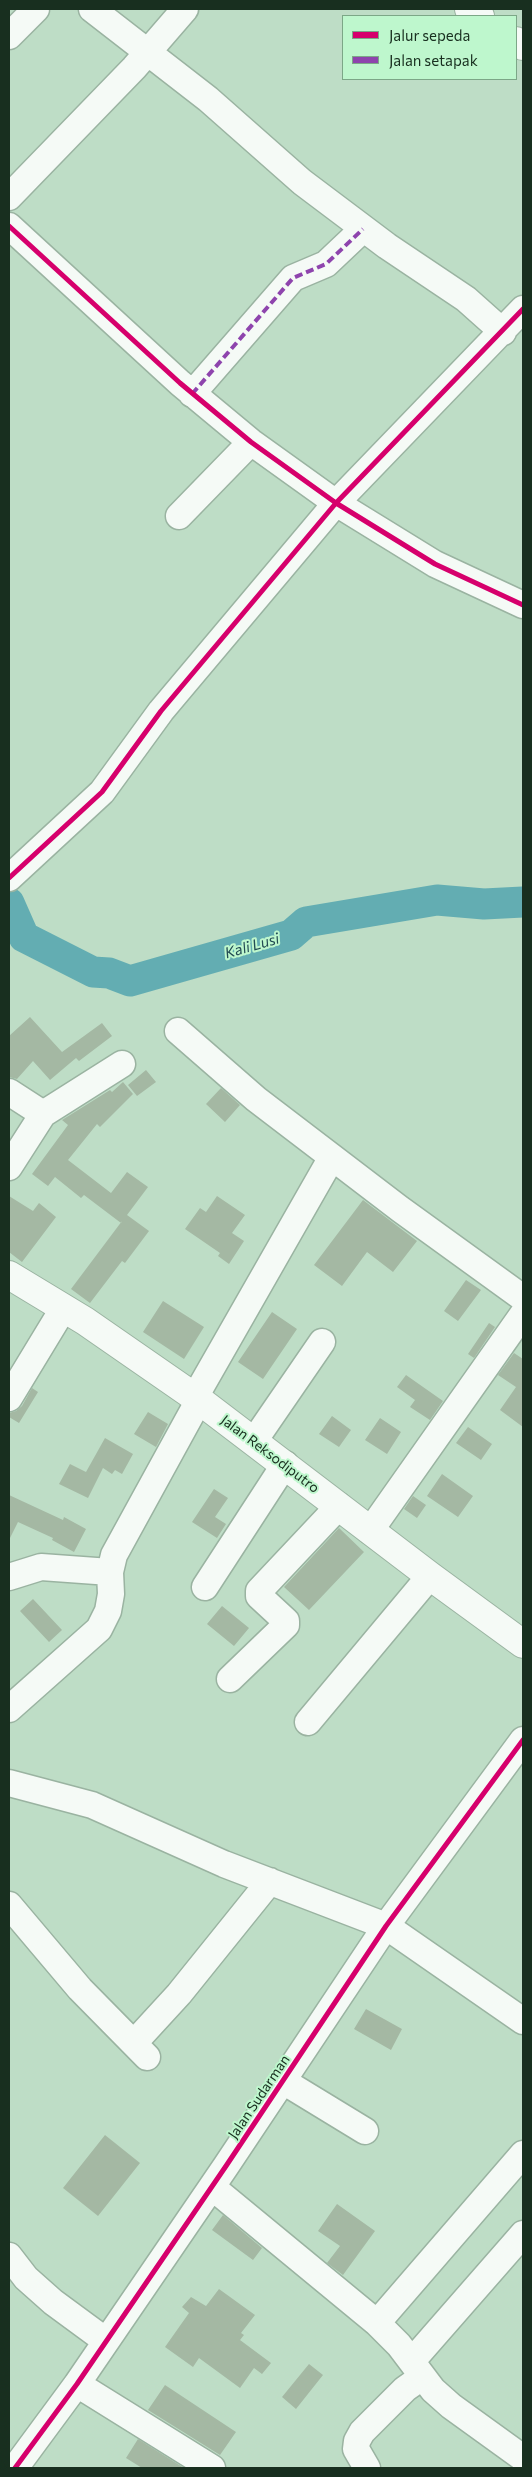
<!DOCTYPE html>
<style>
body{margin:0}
#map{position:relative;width:532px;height:2477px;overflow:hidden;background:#beddc6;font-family:Commissioner,sans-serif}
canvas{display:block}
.frame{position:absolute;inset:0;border:10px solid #182f1f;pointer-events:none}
.legend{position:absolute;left:342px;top:15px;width:175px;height:65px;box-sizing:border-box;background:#bef7cd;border:1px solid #7ca787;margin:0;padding:6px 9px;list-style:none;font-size:15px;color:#182f1f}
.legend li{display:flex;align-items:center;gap:10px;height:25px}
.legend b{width:25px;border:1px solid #7ca787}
</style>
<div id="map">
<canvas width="532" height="2477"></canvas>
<div class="frame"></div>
<ul class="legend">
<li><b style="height:6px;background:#d6006c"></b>Jalur sepeda</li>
<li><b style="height:6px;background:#8e44ad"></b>Jalan setapak</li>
</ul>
</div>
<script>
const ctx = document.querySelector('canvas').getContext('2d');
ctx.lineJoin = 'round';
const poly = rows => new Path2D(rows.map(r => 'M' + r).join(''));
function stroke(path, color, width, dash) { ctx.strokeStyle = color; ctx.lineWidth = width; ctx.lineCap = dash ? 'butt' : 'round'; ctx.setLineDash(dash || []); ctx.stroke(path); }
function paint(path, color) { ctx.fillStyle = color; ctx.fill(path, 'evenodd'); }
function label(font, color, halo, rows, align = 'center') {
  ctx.font = font + ' Commissioner,sans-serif'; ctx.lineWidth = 4; ctx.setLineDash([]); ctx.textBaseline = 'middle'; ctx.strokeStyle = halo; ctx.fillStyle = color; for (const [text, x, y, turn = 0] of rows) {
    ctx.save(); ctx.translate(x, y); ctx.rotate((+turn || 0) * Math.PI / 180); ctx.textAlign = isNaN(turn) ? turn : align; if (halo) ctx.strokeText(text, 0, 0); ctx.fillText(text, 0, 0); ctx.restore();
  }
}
const river = poly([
 [9,903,24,937,93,972,109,973,130,981,291,935,306,922,437,900,484,904,523,902]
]);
const building = poly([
 [30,1017,62,1052,102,1023,112,1036,79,1061,76,1058,50,1080,33,1061,17,1079,9,1077,9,1036],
 [146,1070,156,1082,137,1096,128,1085],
 [123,1082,133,1094,100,1127,97,1124,68,1160,111,1193,127,1172,148,1187,127,1215,149,1231,125,1263,122,1261,90,1303,71,1289,122,1221,121,1223,84,1195,81,1198,55,1177,48,1186,32,1174,68,1125,62,1120,110,1090,112,1092],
 [221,1088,240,1105,225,1122,206,1104],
 [9,1196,33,1211,39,1203,56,1217,22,1262,9,1252],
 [217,1196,245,1215,232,1233,244,1241,229,1264,218,1256,220,1253,185,1229,200,1208,206,1212],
 [363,1200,417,1241,393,1272,367,1252,342,1286,314,1265],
 [466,1280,481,1290,458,1321,444,1311],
 [163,1301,204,1327,184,1359,143,1332],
 [272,1312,297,1329,263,1379,238,1362],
 [489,1323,495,1327,474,1358,468,1354],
 [514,1353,523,1359,523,1427,500,1410,516,1387,498,1375],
 [406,1375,443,1401,430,1420,410,1407,415,1400,397,1387],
 [32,1388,38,1392,19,1423,9,1417,9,1413,16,1411,22,1406],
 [148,1412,168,1424,156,1447,134,1434],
 [332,1416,351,1430,339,1447,319,1434],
 [380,1418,401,1432,387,1454,365,1440],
 [468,1427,492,1444,481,1460,456,1443],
 [105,1438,133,1454,122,1474,115,1470,112,1474,103,1468,88,1498,59,1484,70,1464,86,1472],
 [442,1474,473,1496,458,1517,427,1496],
 [214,1489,228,1498,215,1517,226,1524,217,1538,192,1522],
 [9,1495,63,1520,64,1517,86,1529,74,1552,52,1540,53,1538,18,1522,9,1540],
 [413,1496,426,1505,417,1518,404,1509],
 [339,1528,364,1552,309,1610,284,1587],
 [33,1599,62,1630,49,1642,20,1611],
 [222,1606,249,1628,234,1646,207,1624],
 [366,2009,402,2029,391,2050,354,2029],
 [105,2135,140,2163,98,2216,63,2188],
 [337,2204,375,2231,343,2275,327,2263,340,2246,318,2231],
 [223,2215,262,2248,253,2260,212,2230],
 [219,2289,255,2315,241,2333,244,2335,240,2340,271,2363,262,2374,254,2368,240,2388,199,2358,193,2367,165,2347,189,2313,182,2307,191,2297,206,2306],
 [309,2364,323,2375,296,2409,282,2397],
 [165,2385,236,2432,220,2455,148,2410],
 [138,2439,184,2468,142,2468,126,2458]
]);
const minor = poly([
 [92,9,208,99,302,182,387,246,466,299,503,332],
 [9,36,36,9],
 [9,197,134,68,185,9],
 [9,226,180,383,251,442,336,503,435,564,523,605],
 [192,394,293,278,326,264,363,229],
 [179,516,251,442],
 [9,878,102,792,161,711,336,503,523,309],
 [178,1031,256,1099,400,1209,523,1298],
 [9,1092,43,1114],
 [9,1167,43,1114,122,1064],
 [195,1397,332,1157],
 [9,1398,63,1309],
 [254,1441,322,1342],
 [370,1531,523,1314],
 [9,1577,41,1567,110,1572],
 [205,1587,285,1464],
 [230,1679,286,1625,286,1621,259,1596,259,1591,339,1506],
 [9,1709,99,1629,108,1611,111,1594,110,1572,114,1555,199,1400],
 [308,1722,430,1576],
 [9,1783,92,1805,224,1864,386,1926,523,2021],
 [9,1905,80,1989,147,2057],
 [134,2043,179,1994,270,1881],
 [283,2081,365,2131],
 [212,2187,377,2323,399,2345,433,2390,451,2406,523,2458],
 [9,2256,26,2278,53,2302,106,2341],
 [377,2323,523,2154],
 [412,2361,523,2234],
 [77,2384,212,2468],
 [15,2468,77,2384,226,2166,386,1926,523,1740],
 [367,2468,356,2449,357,2441,362,2432,405,2389,422,2377]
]);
const major = poly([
 [469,9,480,16],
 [516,41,523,46],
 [9,1275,85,1321,199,1400,430,1576,523,1644]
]);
const quiet = poly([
 [192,394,293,278,326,264,363,229]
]);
const cycleway = poly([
 [9,226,180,383,251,442,336,503,435,564,523,605],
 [9,878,102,792,161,711,336,503,523,309],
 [15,2468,77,2384,226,2166,386,1926,523,1740]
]);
const streetNames = [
 ["Jalan Reksodiputro",270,1454,37],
 ["Jalan Sudarman",259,2097,-56]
];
const waterNames = [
 ["Kali Lusi",252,946,-16]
];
stroke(river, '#63adb2', 31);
paint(building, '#a4b8a3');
stroke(minor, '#9ab3a1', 29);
stroke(major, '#9ab3a1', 30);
stroke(minor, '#f5faf6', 26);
stroke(major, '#f5faf6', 28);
stroke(quiet, '#8e44ad', 4, [8, 4]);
stroke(cycleway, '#d6006c', 5);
label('14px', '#182f1f', '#bef7cd', streetNames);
label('italic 15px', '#224b53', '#bef7cd', waterNames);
</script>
